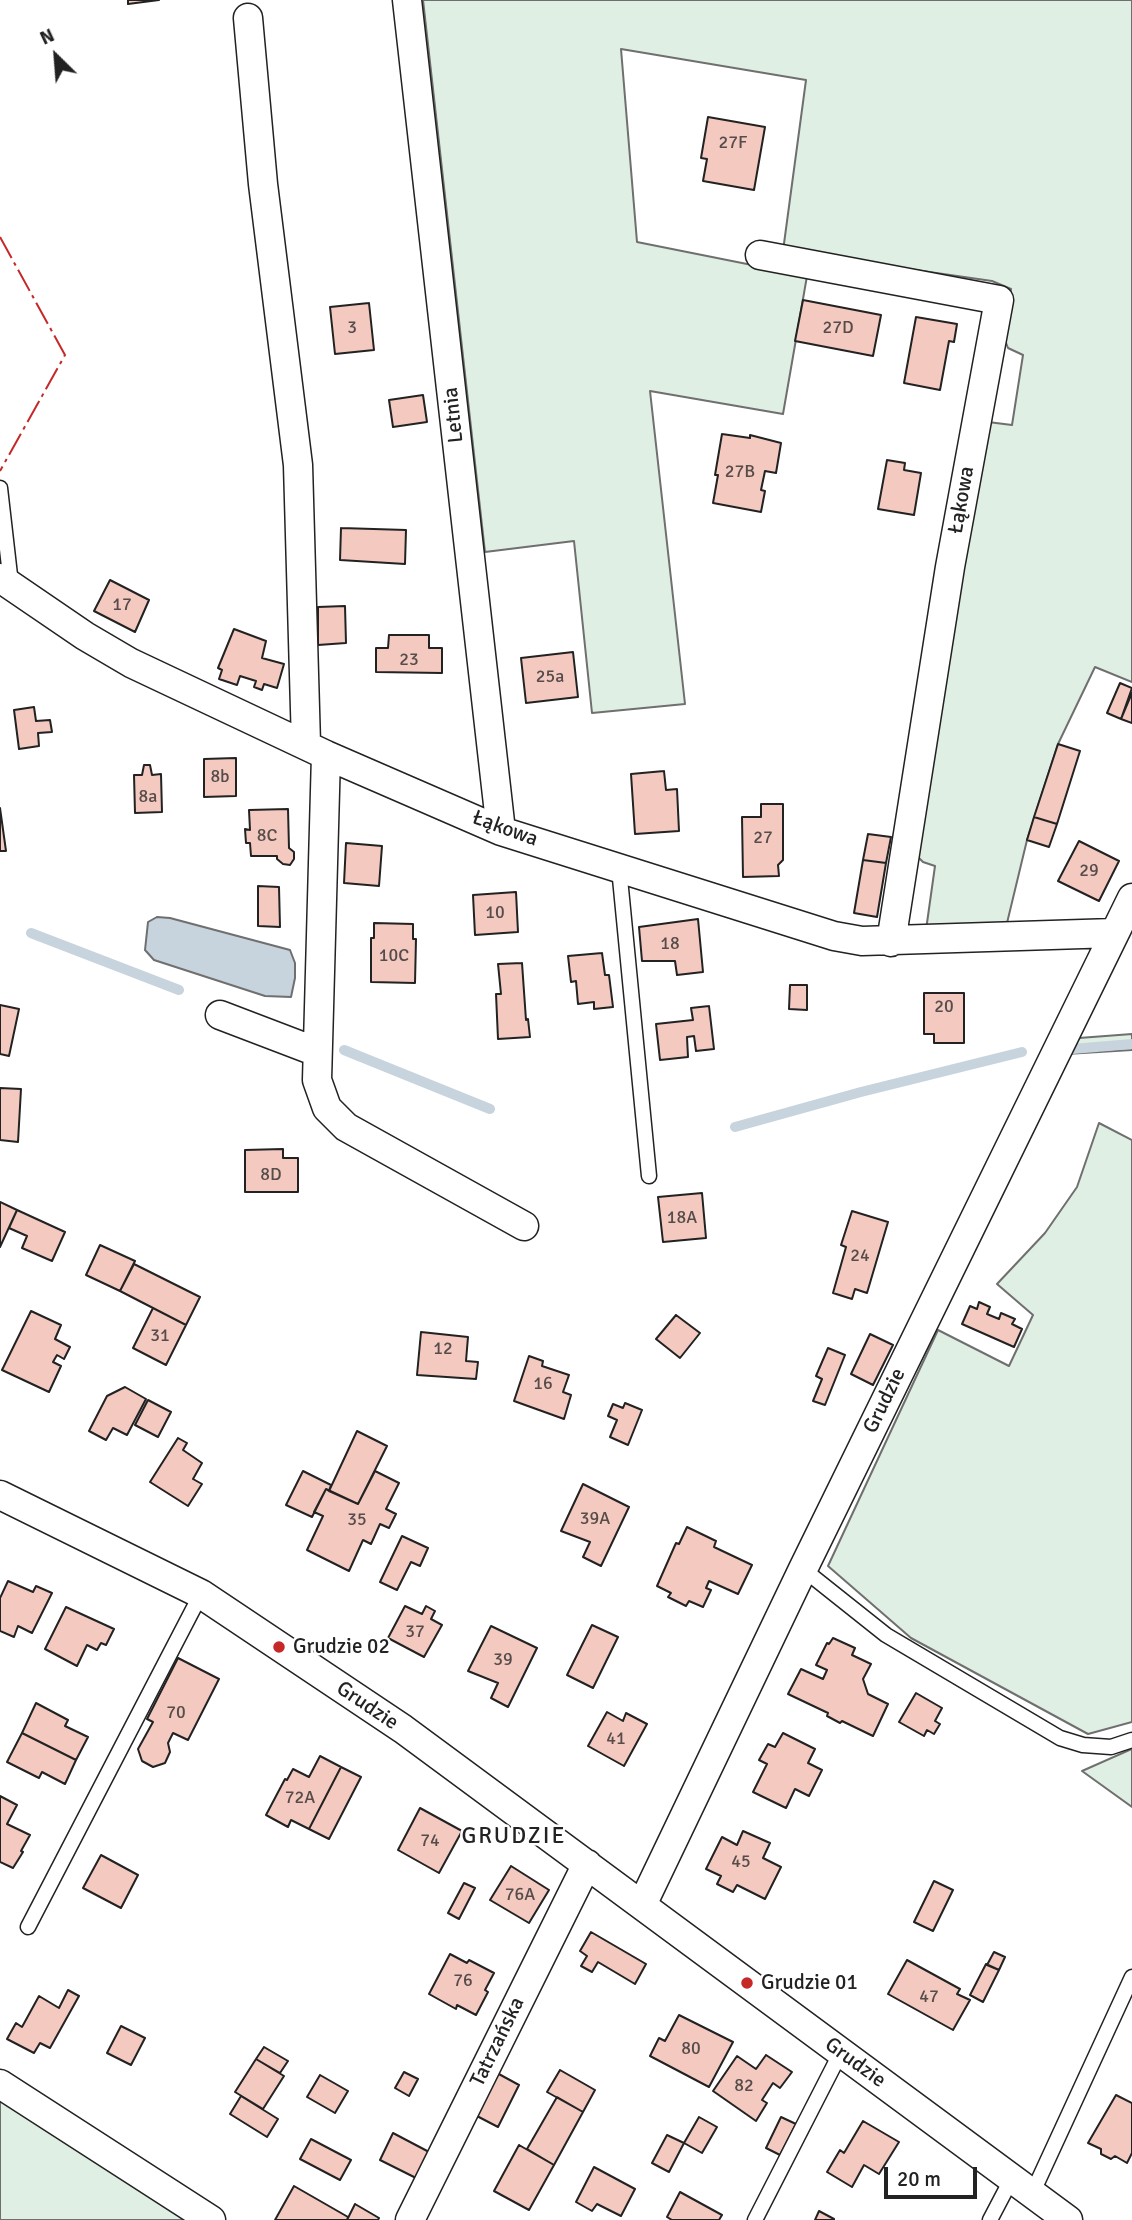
<!DOCTYPE html>
<meta charset="utf-8">
<style>
body{margin:0}
#map{position:relative;width:1132px;height:2220px;overflow:hidden;background:#fff;font-family:Signika,sans-serif}
canvas{display:block}
.north{position:absolute;left:21px;top:21px;width:70px;height:70px;-webkit-text-stroke:5px #fff;paint-order:stroke;rotate:335deg;font-size:19px;font-weight:700;line-height:28px;text-align:center;color:#222}
.north::after{content:'';display:block;margin:auto;width:24px;height:32px;background:#222;clip-path:polygon(50% 0,100% 100%,50% 72%,0 100%)}
.scale{position:absolute;left:884px;top:2167px;width:93px;height:32px;box-sizing:border-box;border:4px solid #222;border-top:0;padding-left:9px;font-size:21px;line-height:24px;white-space:nowrap;color:#222;-webkit-text-stroke:5px #fff;paint-order:stroke}
</style>
<div id="map">
<canvas width="1132" height="2220"></canvas>
<div class="north">N</div>
<div class="scale">20 m</div>
</div>
<script>
const ctx = document.querySelector('canvas').getContext('2d');
ctx.lineJoin = 'round';
function paint(path, color) { ctx.fillStyle = color; ctx.fill(path, 'evenodd'); }
const poly = rows => new Path2D(rows.map(r => 'M' + r).join(''));
function stroke(path, color, width, dash) { ctx.strokeStyle = color; ctx.lineWidth = width; ctx.lineCap = dash ? 'butt' : 'round'; ctx.setLineDash(dash || []); ctx.stroke(path); }
function label(font, color, halo, rows, align = 'center') {
  ctx.font = font + ' Signika,sans-serif'; ctx.lineWidth = 5; ctx.setLineDash([]); ctx.textBaseline = 'middle'; ctx.strokeStyle = halo; ctx.fillStyle = color; for (const [text, x, y, turn = 0] of rows) {
    ctx.save(); ctx.translate(x, y); ctx.rotate((+turn || 0) * Math.PI / 180); ctx.textAlign = isNaN(turn) ? turn : align; if (halo) ctx.strokeText(text, 0, 0); ctx.fillText(text, 0, 0); ctx.restore();
  }
}
const green = poly([
 [423,0,1132,0,1132,682,1095,667,1058,744,1027,840,1007,923,926,930,935,866,923,862,916,855,988,422,1012,425,1023,355,1008,348,1003,335,1011,289,992,281,783,251,806,80,621,49,637,242,807,276,783,414,650,391,685,704,592,713,574,541,485,552,423,0],
 [1132,1034,1132,1050,1066,1054,1079,1038,1132,1034],
 [1099,1123,1132,1140,1132,1722,1088,1734,911,1638,828,1566,938,1330,1009,1366,1033,1315,997,1284,1045,1233,1077,1187,1099,1123],
 [1132,1749,1132,1807,1082,1771,1132,1749],
 [0,2096,198,2220,0,2220,0,2096]
]);
const water = poly([
 [157,917,170,918,290,950,295,963,295,978,291,997,265,996,154,960,145,950,148,922,157,917]
]);
const stream = poly([
 [31,933,179,990],
 [1072,1049,1132,1044],
 [344,1050,490,1109],
 [735,1127,861,1092,1022,1052]
]);
const building = poly([
 [128,0,159,0,128,4,128,0],
 [708,117,765,127,754,190,703,181,707,159,701,158,708,117],
 [803,300,881,315,873,356,795,341,803,300],
 [369,303,374,350,335,354,330,307,369,303],
 [916,317,957,324,954,342,949,341,940,390,904,383,916,317],
 [423,395,427,422,393,427,389,400,423,395],
 [722,434,750,438,750,435,781,443,776,473,765,471,761,490,765,491,761,512,713,503,718,475,715,475,722,434],
 [887,460,905,463,904,470,921,473,914,515,878,509,887,460],
 [341,528,406,530,405,564,340,560,341,528],
 [110,580,149,600,135,632,94,611,110,580],
 [345,606,346,643,318,645,318,607,345,606],
 [234,629,266,641,262,658,284,664,277,688,264,684,262,690,254,687,256,681,240,676,237,685,219,679,222,670,218,668,234,629],
 [389,635,429,635,429,648,442,648,442,673,376,672,376,648,388,648,389,635],
 [573,652,578,697,526,703,521,658,573,652],
 [1120,683,1132,688,1121,719,1107,713,1120,683],
 [1132,693,1132,723,1121,719,1132,693],
 [34,707,36,721,50,720,52,732,38,733,39,746,19,749,14,710,34,707],
 [1058,744,1080,751,1057,824,1034,817,1058,744],
 [236,758,236,796,204,797,204,759,236,758],
 [144,765,150,765,152,775,161,774,162,812,135,813,134,775,142,775,144,765],
 [664,771,666,790,677,789,679,831,635,834,631,774,664,771],
 [761,804,783,804,783,860,778,865,779,876,743,877,742,817,761,817,761,804],
 [0,808,6,851,0,851,0,808],
 [288,809,289,848,294,852,294,859,290,865,283,864,277,859,277,856,251,856,250,843,246,843,245,829,250,830,249,810,288,809],
 [1034,817,1057,824,1049,847,1027,840,1034,817],
 [868,834,891,837,886,863,863,860,868,834],
 [1079,841,1119,861,1099,901,1058,881,1079,841],
 [346,843,382,846,379,886,344,883,346,843],
 [863,860,886,863,877,917,854,913,863,860],
 [258,886,279,887,280,927,258,926,258,886],
 [516,892,518,932,475,935,473,895,516,892],
 [698,919,703,972,677,975,675,961,642,961,639,927,698,919],
 [374,923,413,924,413,939,416,939,415,983,371,982,371,938,374,938,374,923],
 [602,953,605,975,609,975,613,1007,594,1009,594,1002,578,1004,576,981,571,982,568,956,602,953],
 [522,963,526,1020,528,1019,530,1037,498,1039,496,994,501,994,498,964,522,963],
 [790,985,807,985,807,1010,789,1009,790,985],
 [924,993,964,993,964,1043,934,1043,934,1034,924,1034,924,993],
 [0,1005,19,1009,9,1056,0,1054,0,1005],
 [709,1006,714,1049,696,1051,694,1036,687,1037,688,1057,660,1060,656,1024,693,1020,691,1008,709,1006],
 [0,1088,21,1089,18,1142,0,1140,0,1088],
 [283,1149,283,1158,298,1158,298,1192,245,1192,245,1150,283,1149],
 [702,1193,706,1238,663,1242,658,1197,702,1193],
 [0,1202,17,1210,0,1247,0,1202],
 [17,1210,65,1232,52,1261,22,1248,27,1236,9,1228,17,1210],
 [852,1211,888,1222,867,1293,855,1289,852,1299,833,1293,846,1247,841,1245,852,1211],
 [100,1245,135,1261,120,1291,86,1275,100,1245],
 [134,1264,200,1297,186,1325,120,1291,134,1264],
 [979,1302,990,1307,987,1314,999,1319,1001,1313,1015,1319,1012,1324,1022,1329,1014,1347,962,1324,970,1306,977,1309,979,1302],
 [153,1308,186,1325,166,1365,133,1348,153,1308],
 [31,1311,61,1325,55,1339,70,1347,64,1359,57,1355,53,1362,61,1366,49,1392,2,1370,31,1311],
 [676,1315,700,1333,680,1358,656,1339,676,1315],
 [421,1332,468,1337,466,1361,478,1362,476,1379,417,1375,421,1332],
 [870,1334,893,1345,873,1385,851,1374,870,1334],
 [828,1348,845,1355,825,1405,813,1401,822,1379,816,1376,828,1348],
 [529,1356,543,1361,542,1366,569,1375,563,1392,571,1395,564,1419,514,1401,529,1356],
 [125,1387,146,1399,127,1435,113,1428,106,1440,89,1431,107,1396,125,1387],
 [148,1400,171,1412,158,1437,135,1425,148,1400],
 [625,1403,642,1410,628,1445,610,1437,617,1420,608,1416,613,1404,623,1408,625,1403],
 [357,1431,387,1446,358,1504,329,1491,357,1431],
 [178,1438,187,1443,183,1450,202,1463,193,1479,202,1484,188,1506,150,1482,178,1438],
 [303,1471,331,1485,329,1491,326,1489,312,1517,286,1505,303,1471],
 [375,1471,399,1483,386,1509,396,1514,389,1528,380,1524,371,1544,363,1540,349,1571,307,1550,323,1516,314,1512,326,1489,358,1504,375,1471],
 [583,1484,629,1507,601,1566,583,1557,590,1542,561,1531,583,1484],
 [687,1527,716,1541,714,1547,752,1565,738,1594,709,1581,706,1588,711,1590,703,1607,689,1601,686,1606,668,1597,671,1593,657,1586,676,1543,679,1544,687,1527],
 [402,1536,428,1548,420,1566,411,1562,397,1590,380,1582,402,1536],
 [8,1581,33,1592,36,1586,52,1593,32,1633,18,1626,14,1637,0,1631,0,1598,8,1581],
 [405,1606,422,1614,426,1606,435,1611,431,1619,442,1625,424,1657,388,1638,405,1606],
 [66,1607,114,1629,106,1645,101,1643,97,1650,87,1645,77,1666,45,1649,66,1607],
 [592,1625,618,1637,593,1688,567,1675,592,1625],
 [491,1626,537,1648,508,1707,491,1698,498,1683,468,1671,491,1626],
 [833,1638,855,1648,852,1655,871,1664,863,1679,868,1694,888,1704,873,1736,842,1721,840,1723,827,1716,828,1713,788,1694,801,1669,823,1679,827,1670,816,1665,827,1643,829,1644,833,1638],
 [178,1658,219,1679,188,1740,173,1733,168,1743,170,1752,165,1763,153,1767,142,1761,138,1749,153,1722,147,1719,178,1658],
 [916,1693,942,1708,935,1721,940,1724,934,1734,927,1730,924,1736,899,1722,916,1693],
 [36,1703,68,1720,65,1726,88,1737,76,1760,22,1733,36,1703],
 [607,1712,623,1721,626,1713,647,1724,624,1766,588,1746,607,1712],
 [22,1733,76,1760,65,1784,42,1772,39,1778,7,1762,22,1733],
 [783,1733,815,1749,808,1763,822,1770,809,1796,795,1789,786,1808,753,1792,767,1764,759,1760,768,1744,775,1747,783,1733],
 [320,1756,341,1767,309,1829,291,1820,288,1827,266,1815,285,1779,287,1780,293,1769,309,1777,320,1756],
 [341,1767,361,1777,329,1839,309,1829,341,1767],
 [0,1796,17,1805,7,1824,30,1835,21,1851,23,1852,13,1868,0,1862,0,1796],
 [420,1808,462,1831,439,1873,398,1850,420,1808],
 [743,1831,770,1843,763,1858,781,1867,765,1899,737,1885,733,1892,717,1884,721,1876,706,1869,722,1837,737,1845,743,1831],
 [101,1855,138,1875,121,1908,83,1888,101,1855],
 [511,1866,549,1890,529,1923,490,1900,511,1866],
 [934,1881,953,1890,933,1931,914,1922,934,1881],
 [464,1883,475,1888,459,1919,448,1913,464,1883],
 [591,1932,646,1964,635,1984,598,1962,592,1972,581,1966,587,1956,580,1951,591,1932],
 [994,1952,1005,1957,999,1970,987,1965,994,1952],
 [450,1954,467,1963,469,1960,494,1973,485,1990,488,1992,476,2015,457,2005,456,2009,429,1994,450,1954],
 [907,1960,960,1989,957,1994,970,2000,953,2030,888,1994,907,1960],
 [986,1964,999,1970,983,2002,970,1995,986,1964],
 [68,1990,79,1996,50,2048,40,2043,34,2053,7,2039,16,2023,22,2027,39,1996,59,2008,68,1990],
 [679,2015,733,2042,709,2087,650,2056,659,2038,665,2041,679,2015],
 [121,2026,145,2038,131,2065,107,2053,121,2026],
 [264,2047,288,2061,280,2073,256,2059,264,2047],
 [766,2055,792,2072,780,2088,773,2083,762,2100,767,2103,756,2121,713,2091,737,2056,756,2069,766,2055],
 [256,2059,284,2076,263,2109,235,2092,256,2059],
 [560,2070,595,2090,583,2112,547,2092,560,2070],
 [404,2072,418,2079,409,2096,395,2088,404,2072],
 [497,2073,519,2085,498,2127,475,2115,497,2073],
 [320,2075,348,2091,335,2113,307,2097,320,2075],
 [1116,2095,1132,2103,1132,2153,1127,2163,1115,2156,1111,2159,1101,2154,1101,2149,1088,2143,1116,2095],
 [241,2096,278,2119,267,2137,230,2114,241,2096],
 [557,2097,583,2112,554,2165,527,2149,557,2097],
 [699,2117,717,2127,702,2153,684,2143,699,2117],
 [781,2117,796,2124,780,2155,766,2148,781,2117],
 [863,2121,899,2142,879,2174,864,2165,852,2187,827,2172,840,2150,844,2153,863,2121],
 [393,2133,431,2153,418,2179,380,2160,393,2133],
 [667,2135,684,2143,669,2172,652,2163,667,2135],
 [311,2139,351,2160,340,2180,300,2159,311,2139],
 [519,2145,554,2165,529,2210,494,2191,519,2145],
 [594,2167,635,2189,621,2216,597,2204,592,2211,576,2202,594,2167],
 [294,2186,348,2217,347,2220,275,2220,294,2186],
 [680,2192,722,2215,719,2220,672,2220,667,2217,680,2192],
 [355,2204,379,2218,378,2220,347,2220,355,2204],
 [819,2211,834,2219,834,2220,815,2220,819,2211]
]);
const lane = poly([
 [0,488,11,584],
 [619,868,649,1176],
 [803,1569,886,1635,1060,1738,1083,1745,1111,1747,1132,1740],
 [28,1927,201,1594],
 [1032,2194,1132,1977],
 [755,2220,841,2052],
 [990,2220,1012,2178]
]);
const street = poly([
 [407,0,501,831],
 [248,18,263,184,298,465,306,744],
 [760,255,999,300,950,567,891,942],
 [0,578,85,636,131,663,326,755,501,831,834,936,862,941,1114,933],
 [326,755,317,1080,327,1108,346,1127,524,1226],
 [220,1015,317,1052],
 [0,1495,201,1594,403,1729,1068,2220],
 [642,1905,803,1569,1132,898],
 [0,2084,211,2220],
 [410,2220,587,1864]
]);
const power = poly([
 [0,237,65,355,0,471]
]);
const markers = [
 [279,1647,7,"#c62828"],
 [747,1983,7,"#c62828"]
];
const numberNames = [
 ["27F",733,143],
 ["3",352,328],
 ["27D",838,328],
 ["27B",740,472],
 ["17",122,605],
 ["23",409,660],
 ["25a",550,677],
 ["8b",220,777],
 ["8a",148,797],
 ["8C",267,836],
 ["27",763,838],
 ["29",1089,871],
 ["10",495,913],
 ["18",670,944],
 ["10C",394,956],
 ["20",944,1007],
 ["8D",271,1175],
 ["18A",682,1218],
 ["24",860,1256],
 ["31",160,1336],
 ["12",443,1349],
 ["16",543,1384],
 ["39A",595,1519],
 ["35",357,1520],
 ["37",415,1632],
 ["39",503,1660],
 ["70",176,1713],
 ["41",616,1739],
 ["72A",300,1798],
 ["74",430,1841],
 ["45",741,1862],
 ["76A",520,1895],
 ["76",463,1981],
 ["47",929,1997],
 ["80",691,2049],
 ["82",744,2086]
];
const streetNames = [
 ["Letnia",454,415,-96],
 ["Łąkowa",962,500,-80],
 ["Łąkowa",505,829,20],
 ["Grudzie",885,1401,-64],
 ["Grudzie",367,1706,34],
 ["Tatrzańska",498,2042,-64],
 ["Grudzie",855,2063,36]
];
const poiNames = [
 ["Grudzie 02",293,1647],
 ["Grudzie 01",761,1983]
];
const neighbourhoodNames = [
 ["GRUDZIE",514,1837]
];
paint(green, '#e0efe3');
stroke(green, '#6f6f6f', 2);
paint(water, '#c7d3dd');
stroke(water, '#6f6f6f', 2);
stroke(stream, '#c7d3dd', 10);
paint(building, '#f3c9c0');
stroke(building, '#222', 2);
stroke(lane, '#222', 17);
stroke(street, '#222', 31);
stroke(lane, '#fff', 14);
stroke(street, '#fff', 28);
stroke(power, '#c62828', 2, [24, 5, 3.5, 5]);
for (const [x, y, r, color] of markers) { const dot = new Path2D(); dot.arc(x, y, r, 0, 2 * Math.PI); ctx.fillStyle = color; ctx.fill(dot); stroke(dot, '#fff', 2.5); }
label('18px', '#564c4a', null, numberNames);
label('21px', '#222', '#fff', streetNames);
label('21px', '#222', '#fff', poiNames, 'left');
ctx.letterSpacing = '2px';
label('23px', '#222', '#fff', neighbourhoodNames);
ctx.letterSpacing = '0px';
</script>
